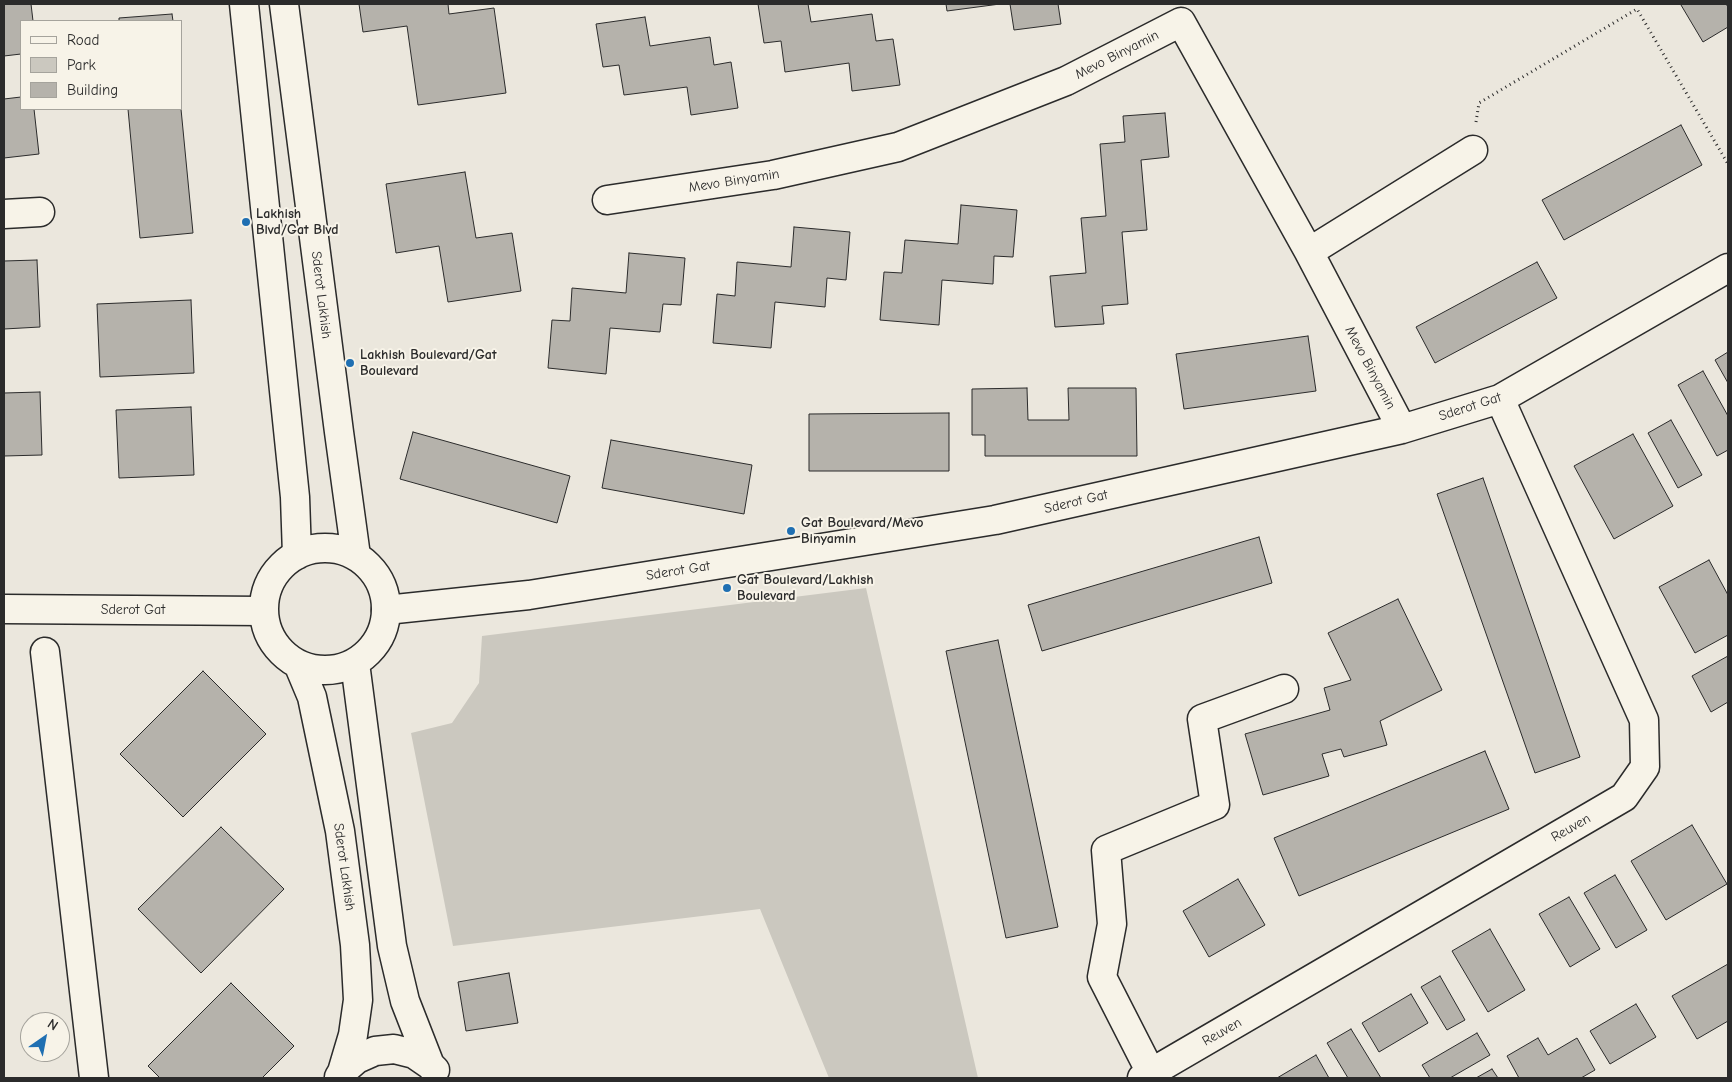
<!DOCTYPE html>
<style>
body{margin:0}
#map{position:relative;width:1732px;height:1082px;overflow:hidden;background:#ebe7dd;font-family:"Comic Neue",sans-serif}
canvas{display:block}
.frame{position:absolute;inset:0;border:5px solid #2b2b2b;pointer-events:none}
.legend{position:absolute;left:20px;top:20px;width:162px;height:90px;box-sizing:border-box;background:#f7f3e8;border:1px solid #a5a39c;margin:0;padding:6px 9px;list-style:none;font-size:15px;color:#2b2b2b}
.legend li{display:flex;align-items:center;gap:10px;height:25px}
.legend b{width:25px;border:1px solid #a5a39c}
.north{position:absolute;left:20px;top:1012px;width:50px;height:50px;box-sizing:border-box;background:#f7f3e8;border:1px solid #a5a39c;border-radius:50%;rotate:33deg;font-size:14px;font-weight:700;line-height:20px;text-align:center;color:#2b2b2b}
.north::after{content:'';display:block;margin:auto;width:18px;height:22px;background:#1f6fb2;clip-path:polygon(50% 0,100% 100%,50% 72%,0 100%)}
</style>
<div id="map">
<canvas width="1732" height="1082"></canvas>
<div class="frame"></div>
<ul class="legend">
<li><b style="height:6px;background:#f7f3e8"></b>Road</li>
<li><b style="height:14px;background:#cbc8bf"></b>Park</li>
<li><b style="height:14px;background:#b5b2ab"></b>Building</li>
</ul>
<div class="north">N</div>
</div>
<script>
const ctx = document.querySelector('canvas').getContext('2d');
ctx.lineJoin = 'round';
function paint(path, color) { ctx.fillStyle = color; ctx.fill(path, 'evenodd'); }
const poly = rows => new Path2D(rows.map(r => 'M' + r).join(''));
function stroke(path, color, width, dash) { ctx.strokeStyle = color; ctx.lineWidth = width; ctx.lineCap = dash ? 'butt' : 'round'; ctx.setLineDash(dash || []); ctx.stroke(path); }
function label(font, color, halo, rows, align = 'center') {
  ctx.font = font + ' "Comic Neue",sans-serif'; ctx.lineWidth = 4; ctx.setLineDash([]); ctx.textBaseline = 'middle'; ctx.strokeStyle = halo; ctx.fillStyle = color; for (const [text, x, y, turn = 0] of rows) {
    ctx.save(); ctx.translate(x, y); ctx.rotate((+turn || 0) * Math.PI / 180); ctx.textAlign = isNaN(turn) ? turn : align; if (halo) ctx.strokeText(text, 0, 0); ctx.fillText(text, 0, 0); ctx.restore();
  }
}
const green = poly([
 [866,588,978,1078,829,1078,760,909,453,946,411,733,452,723,479,683,482,636]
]);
const building = poly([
 [4,4,31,4,33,21,21,21,21,54,4,56,4,4],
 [359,4,448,4,449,14,494,8,506,93,418,105,407,26,363,32,359,4],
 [758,4,808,4,811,22,872,14,876,41,893,39,900,85,852,91,849,63,785,72,781,41,764,43,758,4],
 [946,4,1000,4,947,11,946,4],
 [1010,4,1058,4,1061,24,1014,30,1010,4],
 [1682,4,1726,4,1728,7,1728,27,1703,42,1681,5,1682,4],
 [172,14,173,21,119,21,119,18,172,14],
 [645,17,650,46,710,37,714,65,731,62,738,108,691,115,687,87,624,95,619,65,603,67,596,24,645,17],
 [21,97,21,109,34,109,39,154,4,158,4,99,21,97],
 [128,109,181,109,193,233,140,238,128,109],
 [1165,113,1169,157,1141,160,1147,230,1122,232,1128,304,1102,306,1104,324,1055,327,1050,276,1086,273,1081,218,1106,216,1100,144,1125,142,1123,116,1165,113],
 [1681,125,1702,165,1564,240,1542,200,1681,125],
 [465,172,476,238,512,233,521,291,448,302,439,246,396,253,386,184,465,172],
 [961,205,1017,210,1013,257,994,256,993,284,942,280,939,325,880,320,884,272,902,273,905,240,958,244,961,205],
 [794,227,850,232,846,280,827,278,825,307,775,302,771,348,713,343,717,294,735,296,737,262,791,267,794,227],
 [629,253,685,258,681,305,663,304,660,332,610,328,606,374,548,368,552,320,570,321,572,288,626,293,629,253],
 [37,260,40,327,4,329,4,261,37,260],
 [1537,262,1557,298,1435,363,1416,327,1537,262],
 [191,300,194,373,100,377,97,304,191,300],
 [1308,336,1316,391,1184,409,1176,354,1308,336],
 [1728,352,1728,383,1715,360,1728,352],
 [1703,371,1728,416,1728,450,1717,456,1678,385,1703,371],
 [1027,388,1028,420,1069,420,1068,388,1136,388,1137,456,985,456,985,435,972,435,972,389,1027,388],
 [40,392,42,455,4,456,4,393,40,392],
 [191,407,194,475,119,478,116,410,191,407],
 [949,413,949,471,809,471,809,414,949,413],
 [1671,420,1702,475,1678,488,1648,433,1671,420],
 [413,432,570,476,557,523,400,479,413,432],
 [1633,434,1673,506,1614,539,1574,466,1633,434],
 [611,440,752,465,744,514,602,488,611,440],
 [1483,478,1580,757,1535,773,1437,494,1483,478],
 [1259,537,1272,583,1042,651,1028,605,1259,537],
 [1709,560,1728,595,1728,635,1695,653,1659,587,1709,560],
 [1398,599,1442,690,1380,721,1387,745,1344,757,1341,749,1322,754,1329,776,1263,795,1245,734,1330,710,1324,688,1351,680,1328,633,1398,599],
 [998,640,1058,927,1006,938,946,651,998,640],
 [1728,656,1728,702,1711,712,1692,676,1728,656],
 [203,671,266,734,183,817,120,754,203,671],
 [1485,751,1509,809,1299,896,1274,838,1485,751],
 [1692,825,1727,884,1666,920,1631,861,1692,825],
 [221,827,284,889,201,973,138,909,221,827],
 [1615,875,1647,930,1616,948,1584,893,1615,875],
 [1238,879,1265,925,1209,957,1183,911,1238,879],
 [1569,897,1600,949,1570,967,1539,914,1569,897],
 [1490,929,1525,990,1488,1012,1452,951,1490,929],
 [1728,964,1728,1021,1697,1039,1672,996,1728,964],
 [509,973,518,1023,466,1031,458,982,509,973],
 [1440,976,1465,1020,1447,1030,1421,987,1440,976],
 [231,983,294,1046,262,1078,160,1078,148,1066,231,983],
 [1411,994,1428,1023,1379,1052,1362,1023,1411,994],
 [1636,1004,1656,1037,1610,1064,1590,1031,1636,1004],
 [1351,1029,1381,1078,1348,1078,1327,1043,1351,1029],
 [1477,1033,1490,1055,1450,1078,1430,1078,1422,1065,1477,1033],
 [1538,1038,1548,1055,1577,1038,1595,1070,1581,1078,1519,1078,1507,1056,1538,1038],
 [1316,1055,1329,1078,1277,1078,1316,1055],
 [1492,1069,1498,1078,1476,1078,1492,1069]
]);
const path = poly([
 [1476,122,1479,103,1637,9,1728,164]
]);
const minor = poly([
 [607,200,773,175,898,147,1066,81,1181,22,1309,252,1402,429],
 [4,214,40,212],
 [1309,252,1473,150],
 [4,609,263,611],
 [386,610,529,595,995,520,1402,429,1500,399,1728,268],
 [45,652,94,1078],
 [1151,1073,1102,977,1112,924,1106,850,1215,805,1202,719,1284,689],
 [1142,1078,1624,797,1645,767,1644,720,1500,399]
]);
const major = poly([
 [244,4,295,497,297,555],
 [284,4,339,432,356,556],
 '264 609a61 61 0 1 1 122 0a61 61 0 1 1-122 0Z',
 [355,663,392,946,405,1001,430,1065],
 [299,666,312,697,340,831,355,945,358,1000,353,1035,342,1072],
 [339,1077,342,1072,357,1059,375,1051,394,1049,414,1054,430,1065,435,1070]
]);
const markers = [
 [246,222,5,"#1f6fb2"],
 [350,363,5,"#1f6fb2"],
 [791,531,5,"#1f6fb2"],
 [727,588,5,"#1f6fb2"]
];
const streetNames = [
 ["Mevo Binyamin",1117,55,-27],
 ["Mevo Binyamin",734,181,-9],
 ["Sderot Lakhish",321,295,83],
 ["Mevo Binyamin",1370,368,62],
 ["Sderot Gat",1470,407,-18],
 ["Sderot Gat",1076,502,-13],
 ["Sderot Gat",678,571,-9],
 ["Sderot Gat",133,610],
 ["Reuven",1571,828,-30],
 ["Sderot Lakhish",344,867,82],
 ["Reuven",1222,1032,-30]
];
const poiNames = [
 ["Lakhish",256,214],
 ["Blvd/Gat Blvd",256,230],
 ["Lakhish Boulevard/Gat",360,355],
 ["Boulevard",360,371],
 ["Gat Boulevard/Mevo",801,523],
 ["Binyamin",801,539],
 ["Gat Boulevard/Lakhish",737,580],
 ["Boulevard",737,596]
];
paint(green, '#cbc8bf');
paint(building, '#b5b2ab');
stroke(building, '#2b2b2b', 1);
stroke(minor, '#2b2b2b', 31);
stroke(major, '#2b2b2b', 31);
stroke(path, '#2b2b2b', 3, [1, 4]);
stroke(minor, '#f7f3e8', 28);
stroke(major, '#f7f3e8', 28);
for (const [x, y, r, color] of markers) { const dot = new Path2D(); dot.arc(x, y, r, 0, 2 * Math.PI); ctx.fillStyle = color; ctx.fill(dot); stroke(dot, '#f7f3e8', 2); }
label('14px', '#2b2b2b', '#f7f3e8', streetNames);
label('bold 14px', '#2b2b2b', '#f7f3e8', poiNames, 'left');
</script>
